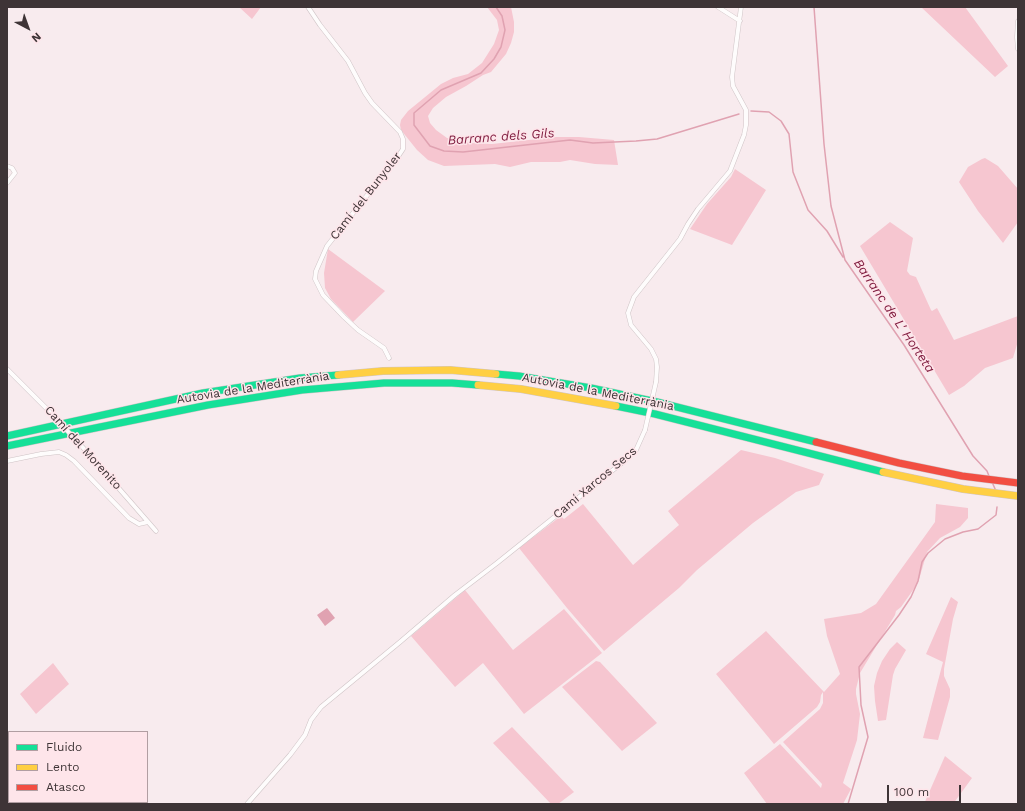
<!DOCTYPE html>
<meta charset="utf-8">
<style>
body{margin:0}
#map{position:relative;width:1025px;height:811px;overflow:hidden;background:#f8ebee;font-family:"Work Sans",sans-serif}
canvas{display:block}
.frame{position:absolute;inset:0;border:8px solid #3e3436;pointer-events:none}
.legend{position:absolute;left:8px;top:731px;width:140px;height:72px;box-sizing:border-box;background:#fee5ea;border:1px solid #b19ea2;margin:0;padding:5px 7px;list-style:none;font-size:12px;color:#3e3436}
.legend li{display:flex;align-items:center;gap:8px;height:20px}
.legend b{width:20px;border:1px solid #b19ea2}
.north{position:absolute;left:8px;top:8px;width:40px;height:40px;-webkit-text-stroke:3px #fee5ea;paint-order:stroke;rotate:139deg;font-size:11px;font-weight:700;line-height:16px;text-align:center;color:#3e3436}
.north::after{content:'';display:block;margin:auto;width:14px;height:18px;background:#3e3436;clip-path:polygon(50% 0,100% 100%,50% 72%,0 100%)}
.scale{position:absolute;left:887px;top:785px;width:74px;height:18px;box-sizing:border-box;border:2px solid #3e3436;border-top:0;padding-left:5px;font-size:12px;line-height:14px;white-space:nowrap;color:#3e3436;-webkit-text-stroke:3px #fee5ea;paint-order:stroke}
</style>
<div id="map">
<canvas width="1025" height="811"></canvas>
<div class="frame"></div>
<ul class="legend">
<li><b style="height:5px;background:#16e098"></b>Fluido</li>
<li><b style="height:5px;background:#ffcf43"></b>Lento</li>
<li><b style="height:5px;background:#f24e42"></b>Atasco</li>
</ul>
<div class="north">N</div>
<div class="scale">100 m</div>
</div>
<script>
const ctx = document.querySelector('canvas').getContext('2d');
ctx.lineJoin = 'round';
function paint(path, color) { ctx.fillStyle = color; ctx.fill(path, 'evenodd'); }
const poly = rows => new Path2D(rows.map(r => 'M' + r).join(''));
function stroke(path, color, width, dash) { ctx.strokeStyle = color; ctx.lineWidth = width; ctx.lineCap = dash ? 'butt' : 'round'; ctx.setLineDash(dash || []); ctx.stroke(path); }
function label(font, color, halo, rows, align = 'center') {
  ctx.font = font + ' "Work Sans",sans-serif'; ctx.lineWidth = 3; ctx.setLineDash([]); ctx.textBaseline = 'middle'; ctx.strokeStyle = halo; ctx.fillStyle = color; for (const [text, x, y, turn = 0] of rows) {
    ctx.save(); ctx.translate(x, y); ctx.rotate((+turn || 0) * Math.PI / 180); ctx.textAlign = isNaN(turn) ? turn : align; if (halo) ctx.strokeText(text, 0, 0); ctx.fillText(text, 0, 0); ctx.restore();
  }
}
const green = poly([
 [239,7,261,7,252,19],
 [487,7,511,7,514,22,514,32,511,43,506,54,491,72,483,75,466,86,446,97,433,108,428,116,430,123,436,130,447,138,470,143,492,144,556,137,579,137,614,140,618,165,595,164,570,160,560,162,531,162,510,167,495,164,444,166,428,160,417,150,401,130,400,125,401,120,408,111,441,84,453,78,468,74,482,63,494,44,499,30,497,20],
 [921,7,965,7,1008,66,995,77],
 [985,158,998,166,1018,189,1018,222,1003,243,978,211,959,182,968,167,982,159],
 [735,169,766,190,732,245,690,229,707,204,731,177],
 [890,222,913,238,907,271,910,275,916,277,931,310,932,311,937,308,954,340,1018,316,1018,341,1013,358,985,368,964,386,949,395,860,246],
 [328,249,385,291,353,322,331,299,325,288,324,273],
 [741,450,775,458,824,474,819,485,796,492,753,523,697,570,679,588,604,651,567,608,519,548,561,516,564,519,583,504,633,565,679,525,668,511],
 [936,504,968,508,968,518,960,527,940,538,927,552,918,583,901,607,896,611,895,615,860,673,856,689,856,694,860,714,857,740,843,783,851,789,843,804,767,804,744,773,780,744,821,788,822,784,783,742,820,709,823,703,823,692,821,695,820,702,817,707,774,744,716,674,766,631,824,692,840,674,827,636,824,619,861,613,876,604,935,522],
 [465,590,513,650,564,609,602,653,524,714,483,663,455,687,411,636],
 [951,597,958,602,953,619,944,669,944,676,950,689,950,697,938,740,923,738,943,662,926,654],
 [897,642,906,650,895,669,893,675,886,720,878,721,875,701,874,686,877,673,882,661,890,649],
 [596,661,600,662,657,723,622,751,562,687],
 [53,663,69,684,36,714,20,694],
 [512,727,574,792,558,804,551,804,493,743],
 [945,756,972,778,953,804,924,804]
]);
const water = poly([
 [327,608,335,618,325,626,317,615]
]);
const stream = poly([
 [496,7,502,16,505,30,501,47,494,59,481,73,441,90,414,113,414,125,430,146,444,151,463,152,570,140,593,143,636,141,657,139,739,114],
 [814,7,824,144,831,206,845,260,904,345,973,456,987,471,989,476],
 [751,111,769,112,781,121,789,134,793,172,808,210,827,231,843,257],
 [992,482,996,491],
 [848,804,868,737,861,705,859,667,899,615,911,597,918,581,922,562,928,553,945,539,963,532,978,529,996,515,997,507]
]);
const street = poly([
 [308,7,320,25,348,61,365,93,372,103,400,132,403,139,403,149,399,155,327,246,316,271,315,279,323,295,344,317,358,330,384,348,389,358],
 [718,7,740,21],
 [1018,21,1017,37,1018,49],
 [7,166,12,168,15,173,7,183],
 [7,369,47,409],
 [656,382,657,367,656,359,651,349,631,325,628,313,634,297,680,239,688,224,698,209,730,171,744,135,746,125,746,110,733,86,732,77,741,7],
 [88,453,156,531],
 [7,461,41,454,59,452,66,455,74,461,129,518,139,524,148,522],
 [247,804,290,755,305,735,311,720,321,707,400,642,455,595,497,563,623,462,636,450,645,430]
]);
const fast = poly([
 [496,374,519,376,591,388,657,402,816,442],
 [616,406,655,414,883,472],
 [7,436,203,393,300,378,338,375],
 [7,446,208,405,302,390,384,383,452,383,478,385]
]);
const slow = poly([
 [338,375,383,371,450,370,496,374],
 [478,385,521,389,616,406],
 [883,472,963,489,1018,496]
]);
const jam = poly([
 [816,442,899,463,962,476,1018,483]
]);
const streetBridge = poly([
 [47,409,88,453],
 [645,430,656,382]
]);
const streetNames = [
 ["Camí del Bunyoler",366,196,-52],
 ["Autovia de la Mediterrània",253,388,-9],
 ["Autovia de la Mediterrània",598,392,11],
 ["Camí del Morenito",83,448,48],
 ["Camí Xarcos Secs",595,483,-40]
];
const waterNames = [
 ["Barranc dels Gils",501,137,-4],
 ["Barranc de L' Horteta",894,316,56]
];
paint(green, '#f6c6d0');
paint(water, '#e0a2b1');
stroke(stream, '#e0a2b1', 1.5);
stroke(street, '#cfc4c6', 5);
stroke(fast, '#cfc4c6', 8);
stroke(slow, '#cfc4c6', 8);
stroke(jam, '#cfc4c6', 8);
stroke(street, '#fefcfc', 4);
stroke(fast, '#16e098', 7);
stroke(slow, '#ffcf43', 7);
stroke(jam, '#f24e42', 7);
stroke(streetBridge, '#cfc4c6', 5, []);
stroke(streetBridge, '#fefcfc', 4);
label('12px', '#3e3436', '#fee5ea', streetNames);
label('italic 13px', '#801e40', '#fee5ea', waterNames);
</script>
